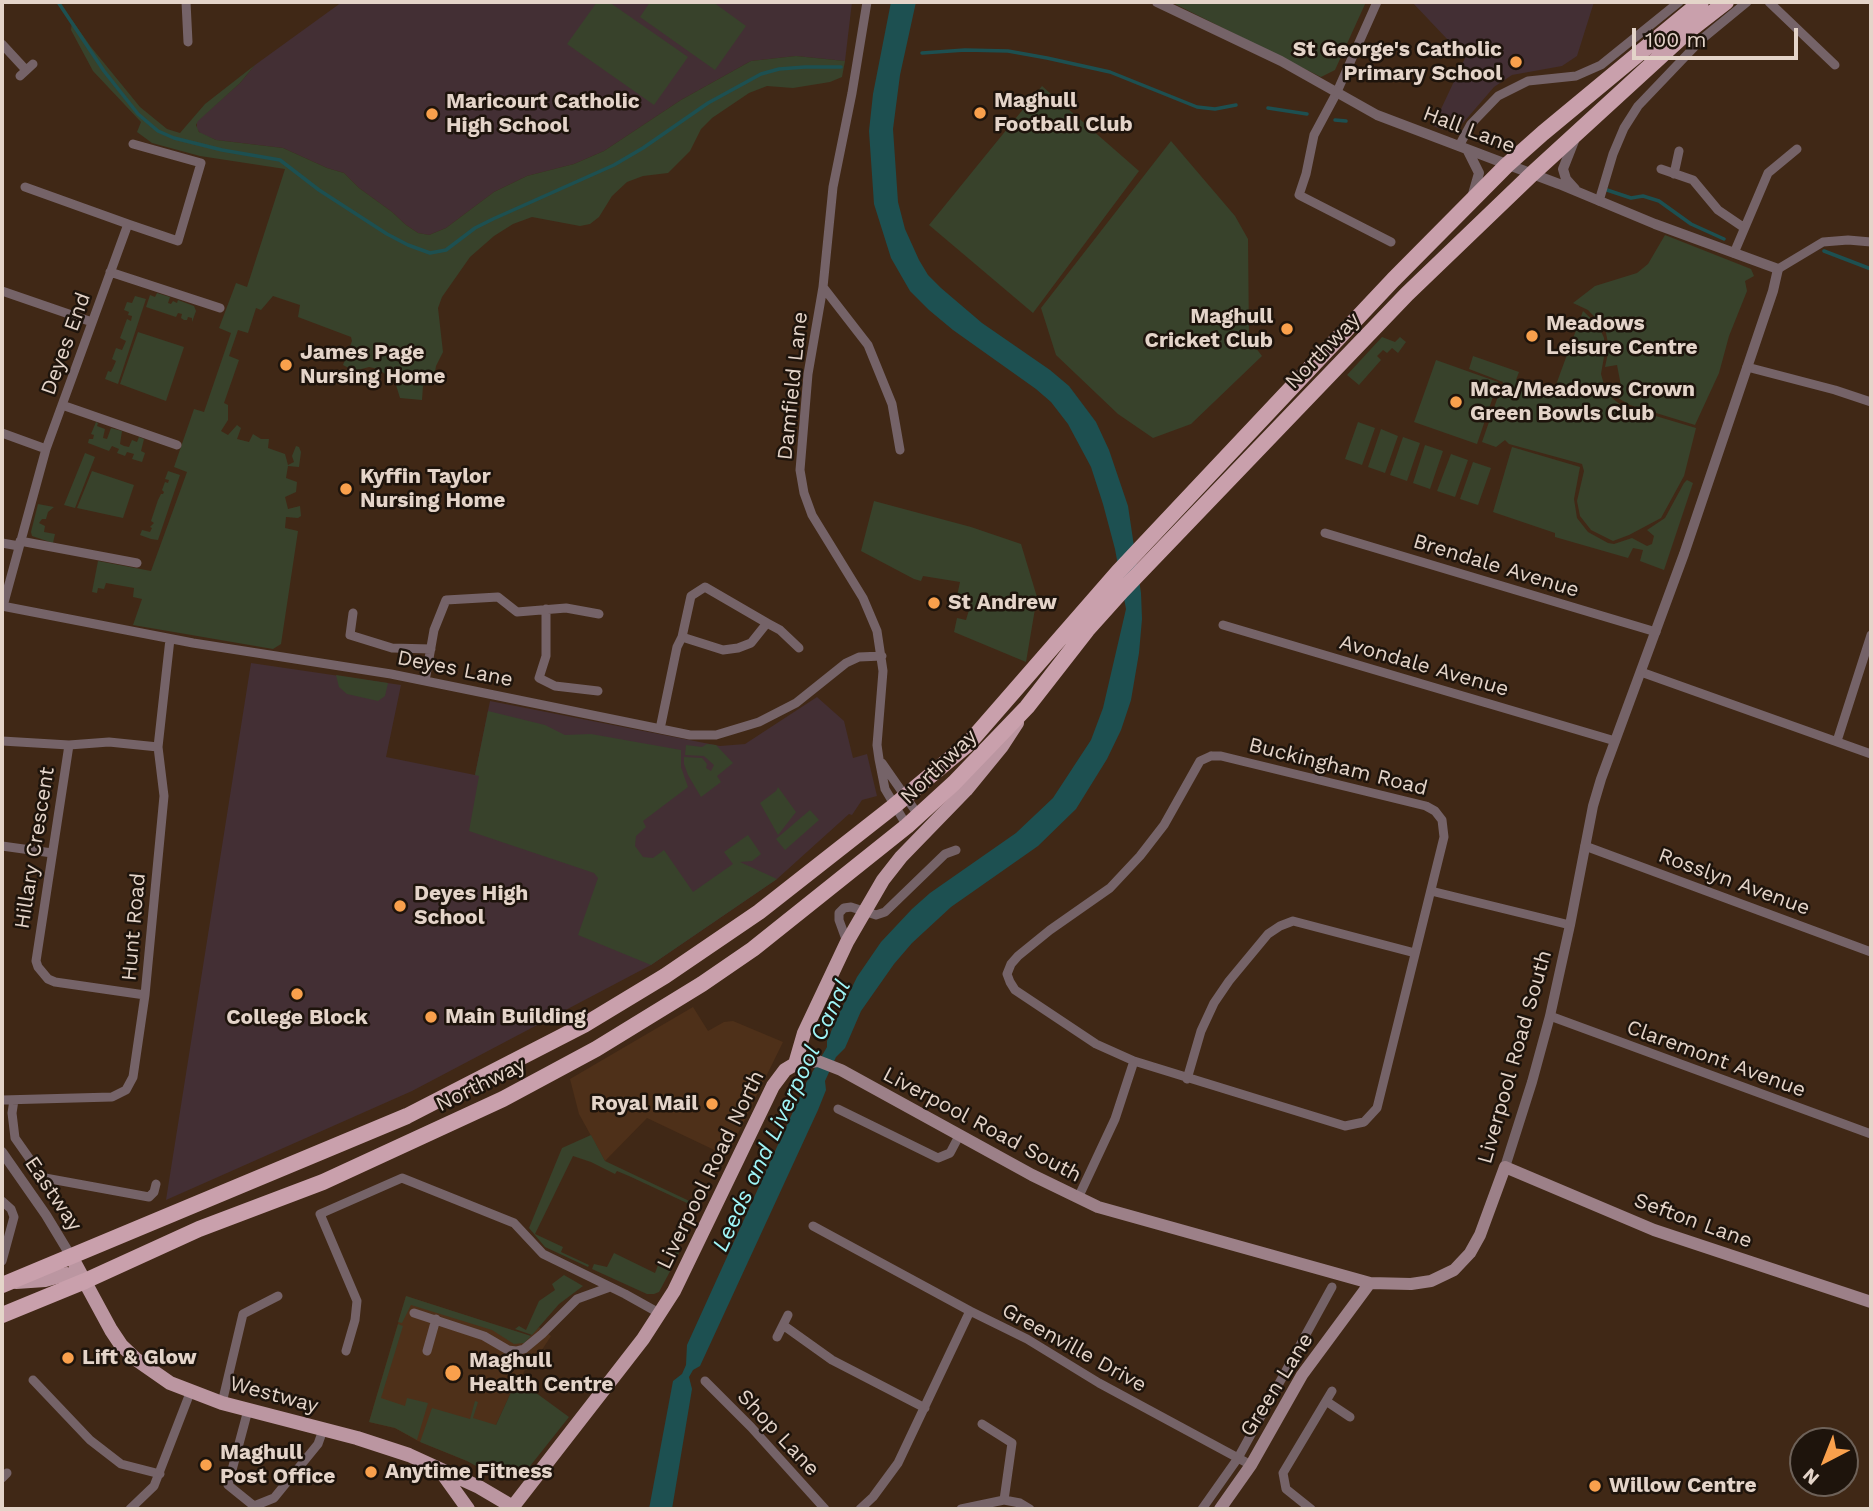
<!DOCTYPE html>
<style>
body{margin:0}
#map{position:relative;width:1873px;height:1511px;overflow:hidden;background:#402816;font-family:"Work Sans",sans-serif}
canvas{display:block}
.frame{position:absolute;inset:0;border:4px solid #e4d4c9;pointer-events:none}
.north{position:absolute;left:1789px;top:1427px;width:70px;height:70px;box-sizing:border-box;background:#1e140c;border:2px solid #6d6158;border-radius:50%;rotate:222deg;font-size:19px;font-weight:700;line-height:28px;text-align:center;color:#e4d4c9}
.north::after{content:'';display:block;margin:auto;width:24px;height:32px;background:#f9a04c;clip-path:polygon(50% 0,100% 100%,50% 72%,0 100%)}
.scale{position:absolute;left:1632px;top:28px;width:166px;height:32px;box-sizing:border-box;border:4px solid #e4d4c9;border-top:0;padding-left:9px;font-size:21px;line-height:24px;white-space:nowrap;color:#e4d4c9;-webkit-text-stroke:5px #1e140c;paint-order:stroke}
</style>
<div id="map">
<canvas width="1873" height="1511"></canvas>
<div class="frame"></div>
<div class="north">N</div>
<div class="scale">100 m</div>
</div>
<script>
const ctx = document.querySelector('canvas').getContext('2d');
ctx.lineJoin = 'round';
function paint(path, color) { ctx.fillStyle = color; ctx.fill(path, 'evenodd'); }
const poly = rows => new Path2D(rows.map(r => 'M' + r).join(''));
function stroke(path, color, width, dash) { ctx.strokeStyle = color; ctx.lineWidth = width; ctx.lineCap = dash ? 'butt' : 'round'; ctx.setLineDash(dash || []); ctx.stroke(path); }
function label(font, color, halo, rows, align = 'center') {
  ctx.font = font + ' "Work Sans",sans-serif'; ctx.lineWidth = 5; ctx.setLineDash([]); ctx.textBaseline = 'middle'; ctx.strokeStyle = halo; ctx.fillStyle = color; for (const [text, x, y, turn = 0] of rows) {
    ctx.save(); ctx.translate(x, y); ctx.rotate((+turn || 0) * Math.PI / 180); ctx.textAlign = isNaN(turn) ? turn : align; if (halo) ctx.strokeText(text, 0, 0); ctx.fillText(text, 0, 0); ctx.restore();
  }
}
const built = poly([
 [693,1007,708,1031,724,1022,733,1021,783,1042,727,1156,647,1118,605,1161,579,1114,570,1079],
 [406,1296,530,1336,539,1327,551,1336,538,1356,532,1353,520,1381,517,1379,496,1425,467,1461,418,1441,395,1428,369,1422]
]);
const education = poly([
 [342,2,852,2,845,61,796,56,751,61,681,100,604,151,574,164,527,176,494,192,446,228,429,235,418,233,406,225,392,212,359,188,344,173,327,168,283,148,216,140,201,134,197,129,197,121,240,83,255,65],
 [1412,2,1594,2,1577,56,1562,66,1512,75,1494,87,1463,123,1443,130,1433,126,1465,58],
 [251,663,401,685,386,757,475,775,490,701,720,746,745,744,817,697,844,721,853,758,867,754,877,796,862,800,852,815,849,814,777,879,651,965,412,1091,166,1200]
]);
const green = poly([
 [597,2,609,2,688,57,654,105,567,44],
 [650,2,713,2,746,26,715,70,640,17],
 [1171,2,1366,2,1335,70,1321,77],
 [72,20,91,47,140,107,167,129,180,133,205,104,255,65,240,83,198,121,196,125,199,132,216,140,283,148,327,168,344,173,359,188,392,212,406,225,418,233,429,235,446,228,494,192,527,176,574,164,604,151,681,100,751,61,796,56,845,61,842,77,830,82,793,88,767,86,749,93,712,118,701,129,690,151,668,173,643,176,627,182,612,196,599,217,590,224,580,226,532,217,513,224,494,236,470,257,442,297,438,308,443,352,436,366,434,378,430,383,423,386,422,400,400,398,396,385,392,379,378,369,369,367,354,371,343,365,352,341,351,337,298,317,300,305,273,296,261,310,256,308,248,333,238,330,229,356,239,360,224,403,228,405,228,420,221,431,228,435,237,425,241,428,237,439,249,442,253,434,261,439,269,439,268,448,285,454,288,465,294,462,292,456,296,446,299,447,301,452,299,467,288,466,286,478,297,482,296,492,285,497,288,509,300,506,301,516,298,518,286,517,285,528,298,531,281,644,273,649,133,625,142,599,133,597,134,588,106,583,104,589,98,588,97,593,92,592,98,561,151,571,187,472,174,467,194,409,204,412,231,333,219,328,236,283,247,287,285,169,200,156,152,143,137,132,141,122,93,71,71,30],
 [1042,86,1139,171,1033,313,929,225],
 [1171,141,1235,216,1248,239,1249,339,1262,356,1191,424,1153,438,1118,414,1056,355,1041,308],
 [1665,235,1751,269,1754,276,1745,281,1747,291,1729,336,1719,373,1695,425,1630,405,1618,398,1610,388,1621,386,1617,365,1605,367,1609,348,1605,328,1588,310,1573,303,1595,286,1637,273,1648,264],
 [157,293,170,297,168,303,171,304,173,301,177,303,178,300,194,306,196,311,192,322,192,318,188,317,187,320,184,320,181,318,182,314,178,313,176,317,146,307,150,295,155,297],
 [135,296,146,299,118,384,105,379,108,371,111,372,113,368,116,361,112,359,116,348,122,350,126,341,120,338,127,319,131,321,132,316,128,315,129,312,124,310,127,302,132,303],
 [1583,311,1599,326,1604,338,1605,351,1601,374,1605,388,1612,398,1622,406,1696,428,1684,476,1661,518,1629,535,1613,541,1591,530,1580,516,1577,501,1584,471,1582,464,1509,444,1505,440,1496,447,1482,442,1503,382,1469,369,1473,356,1519,372,1516,380,1553,393],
 [138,332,184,347,166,401,120,384],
 [1382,337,1395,342,1400,337,1406,342,1398,353,1392,348,1387,353,1383,350,1377,356,1381,360,1359,385,1347,375],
 [1436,360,1498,382,1477,444,1414,422],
 [96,422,98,423,97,426,105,429,103,438,107,439,111,428,122,431,120,444,124,446,129,447,132,440,137,442,139,437,144,439,141,451,145,453,142,462,132,459,134,454,127,452,125,456,117,453,119,449,112,446,109,451,88,443,89,439,93,439,94,435,91,434],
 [1358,422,1375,428,1362,465,1345,459],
 [1381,429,1398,436,1385,473,1368,467],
 [1403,437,1420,443,1407,481,1390,475],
 [1425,445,1443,451,1430,489,1413,483],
 [1512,447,1580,467,1574,499,1577,518,1588,532,1608,543,1614,544,1632,538,1647,546,1652,544,1654,536,1647,530,1665,518,1684,483,1687,480,1693,483,1664,570,1640,561,1643,550,1633,548,1628,558,1555,537,1555,533,1493,512],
 [85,453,95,457,75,508,64,505],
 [1451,454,1468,460,1455,497,1437,491],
 [1473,462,1491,468,1478,505,1460,499],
 [92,471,134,485,123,518,77,508],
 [168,471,180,475,158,540,151,539,140,535,142,530,150,532,152,528,150,527,154,523,151,521,158,500,161,494,163,494,164,492,162,490,165,482,168,483,169,480,165,479],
 [874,501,971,527,1021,544,1037,597,1026,662,954,632,957,618,966,620,969,610,959,607,961,600,954,598,957,596,960,582,923,576,921,581,914,579,861,551],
 [38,504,54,507,48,512,46,519,42,519,39,523,45,526,44,532,55,534,53,543,32,536,31,532],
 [336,675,388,683,385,696,378,701,347,694,339,687],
 [488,711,545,725,565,735,591,734,681,750,681,767,688,787,643,821,646,827,636,836,635,846,643,857,653,858,664,850,693,892,733,864,724,852,748,835,761,854,752,861,740,862,777,879,651,965,578,935,598,878,594,873,469,831,479,776,475,775],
 [707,744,716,745,733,763,717,776,721,782,701,797,688,775,684,764,684,757,702,758,707,764,706,768,711,771,714,765,704,756,685,755,686,745,702,747],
 [778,787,796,812,778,835,760,803,776,791],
 [810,810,819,820,785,850,776,839],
 [591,1135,605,1161,702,1207,700,1211,690,1211,687,1209,689,1204,629,1176,617,1171,615,1174,591,1162,573,1156,535,1234,563,1247,561,1252,589,1265,588,1267,545,1247,529,1228,562,1148],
 [678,1246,681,1248,678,1255,676,1254,673,1260,675,1262,659,1292,654,1294,647,1294,592,1269,594,1264,607,1267,614,1253,655,1273,658,1265,667,1269],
 [564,1275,583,1286,559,1304,532,1335,515,1329,519,1326,526,1330,539,1301,555,1290,552,1284],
 [406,1296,484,1321,531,1336,524,1343,514,1344,492,1330,411,1305,402,1323,398,1322],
 [398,1324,403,1326,381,1398,405,1406,407,1398,428,1403,417,1440,395,1428,369,1422],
 [517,1379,569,1417,523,1475,511,1480,498,1478,467,1461,420,1442,432,1408,470,1419,475,1401,478,1402,473,1418,496,1425]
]);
const water = poly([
 [891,2,916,2,900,75,893,129,898,202,905,229,919,260,928,275,941,288,982,323,1050,370,1069,386,1096,422,1109,450,1128,506,1141,593,1142,619,1139,653,1131,700,1121,730,1107,759,1076,809,1038,846,951,907,912,943,894,964,861,1011,845,1048,836,1057,825,1081,826,1090,818,1110,700,1366,693,1370,689,1377,692,1389,672,1509,649,1509,673,1381,682,1374,686,1365,687,1345,806,1083,827,1047,827,1041,836,1020,857,977,881,942,912,909,930,893,1016,833,1053,798,1091,740,1103,708,1126,609,1115,549,1103,504,1091,467,1068,424,1051,402,1036,389,953,330,929,310,910,291,891,258,874,204,869,131,873,94]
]);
const stream = poly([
 [58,2,104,71,138,114,158,131,174,138,222,150,280,160,319,190,387,234,408,245,430,253,446,250,475,228,493,219,614,165,643,148,708,103,761,74,779,69,805,67,841,67],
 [922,53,965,50,1008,51,1047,58,1110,72,1197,107,1215,109,1236,105],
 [1268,108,1307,114],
 [1335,120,1346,121],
 [1607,190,1631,198,1643,196,1659,201,1691,224,1724,239],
 [1824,251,1871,269]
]);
const minor = poly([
 [186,2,188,42],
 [867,2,852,93,833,187,823,287,808,374,800,470,804,493,812,515,863,598,877,631,883,671,877,745,879,759,885,789,907,826],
 [1377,2,1336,94,1314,135,1306,174,1299,195,1391,242],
 [1769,2,1835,65],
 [2,44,26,70],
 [20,76,33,64],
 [1459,146,1471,124,1498,96,1528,81,1576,76,1601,65,1679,2],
 [1661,169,1693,180,1718,210,1743,227],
 [1674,174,1679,151],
 [25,187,128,224],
 [1599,201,1613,154,1624,128,1638,106,1702,39,1747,2],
 [1734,253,1768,173,1797,149],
 [1778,269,1823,242,1848,240,1871,242],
 [110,272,220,308],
 [823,287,868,345,892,404,900,450],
 [2,291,92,322],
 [1747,367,1835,390,1871,402],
 [62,405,177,445],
 [2,433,46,449],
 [1325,533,1656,632],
 [20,541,137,563],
 [2,543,19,546],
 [2,606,193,643,391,674,690,735,716,735,759,722,796,703,846,663,859,657,882,656],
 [3,606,46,449,128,224,178,241,201,163,133,144],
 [546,609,546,656,539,678,555,686,598,691],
 [353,613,350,635,392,648,431,649],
 [767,623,780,630,799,648],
 [1223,625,1615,741],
 [1641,672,1871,754],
 [425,681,434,630,446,600,498,597,517,612,566,608,599,614],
 [660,729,677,647,682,637,691,596,705,587,767,623,751,643,738,648,723,650,682,637],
 [2,741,69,745,109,742,158,747],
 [1837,741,1871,635],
 [69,745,36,961,38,967,48,979,55,982,145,995],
 [1211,756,1221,756,1426,806,1435,811,1442,820,1444,837,1377,1108,1364,1122,1345,1126,1134,1061,1096,1044,1015,990,1010,982,1007,974,1011,964,1018,956,1050,930,1110,888,1140,856,1164,825,1200,761,1211,756],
 [882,763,919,816],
 [2,846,52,853],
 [1585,846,1871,952],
 [1431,891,1570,925],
 [847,942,839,920,839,913,844,908,851,907,876,915,885,912,945,854,956,850],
 [1550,1016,1871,1134],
 [1187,1079,1201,1031,1214,1003,1229,981,1268,934,1280,926,1293,921,1415,953],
 [2,1100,112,1097,126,1090,133,1077,145,995,164,796,158,747,170,639],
 [14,1100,12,1113,15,1138,41,1175,45,1178,149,1197,154,1192,156,1184],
 [838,1109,938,1158,950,1153,959,1136],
 [1078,1198,1115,1119,1134,1061],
 [2,1201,11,1209,14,1217,2,1261],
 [813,1226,970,1311],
 [414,1313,484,1336,508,1350,516,1351,524,1349,542,1334,577,1299,610,1287],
 [783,1325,832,1360,925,1408],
 [777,1337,788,1315],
 [346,1351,355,1320,357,1301,320,1214,402,1178,514,1223,543,1254,625,1294,659,1313],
 [427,1351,436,1319],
 [33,1380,90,1440,121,1464,160,1474],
 [705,1381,751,1427,825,1509],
 [1332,1391,1326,1401,1350,1417],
 [222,1403,243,1314,278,1296],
 [248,1410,228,1485,254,1506,274,1498,318,1444,323,1430],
 [982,1424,1012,1443,1004,1500],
 [2,1478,7,1473],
 [130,1509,154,1486,190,1393],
 [860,1509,873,1497,898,1463,970,1311,1027,1339,1099,1383,1251,1465],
 [961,1509,1004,1500,1020,1503,1030,1509],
 [1202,1509,1238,1458,1332,1287],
 [1311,1509,1286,1489,1283,1473,1326,1401]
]);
const tertiary = poly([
 [1157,2,1281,61,1377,115,1559,184,1655,224,1778,269,1773,291,1684,554,1601,779,1593,806,1570,925,1550,1016,1532,1082,1505,1167],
 [1574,141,1563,169,1566,179,1575,189],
 [1468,151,1479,173,1473,194],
 [2,1152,46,1215,72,1258]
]);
const secondary = poly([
 [795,1064,818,1061,841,1070,1032,1175,1098,1207,1370,1283,1411,1284,1431,1281,1454,1270,1470,1253,1480,1235,1505,1167,1654,1230,1871,1302],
 [1220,1509,1251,1465,1302,1375,1370,1283]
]);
const primary = poly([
 [72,1258,111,1330,121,1345,137,1360,170,1383,222,1403,357,1438,409,1455,479,1487,513,1507],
 [16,1282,45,1280,67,1274,85,1281],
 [440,1470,468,1509],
 [511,1509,643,1339,674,1291,773,1086,785,1070,795,1064,804,1033,847,942,883,880,901,857,966,790,1002,746,1017,723]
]);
const trunk = poly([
 [2,1285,407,1116,584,1025,665,976,759,912,894,806,968,744,1118,572,1393,280,1507,165,1543,133,1701,2],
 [2,1315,85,1281,199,1229,323,1182,503,1099,596,1049,702,984,753,949,907,826,954,783,1027,707,1087,630,1122,591,1407,294,1532,174,1686,33,1726,2]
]);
const markers = [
 [1516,62,7,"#f9a04c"],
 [980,113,7,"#f9a04c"],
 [432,114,7,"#f9a04c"],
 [1287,329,7,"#f9a04c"],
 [1532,336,7,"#f9a04c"],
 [286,365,7,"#f9a04c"],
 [1456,402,7,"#f9a04c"],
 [346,489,7,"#f9a04c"],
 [934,603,7,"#f9a04c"],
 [400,906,7,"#f9a04c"],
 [297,994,7,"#f9a04c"],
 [431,1017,7,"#f9a04c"],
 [712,1104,7,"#f9a04c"],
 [68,1358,7,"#f9a04c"],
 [453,1373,9,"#f9a04c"],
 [206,1465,7,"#f9a04c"],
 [371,1472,7,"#f9a04c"],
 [1595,1486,7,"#f9a04c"]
];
const poiNames = [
 ["St George's Catholic",1502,50,"right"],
 ["Primary School",1502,74,"right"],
 ["Maghull",994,101],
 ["Football Club",994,125],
 ["Maricourt Catholic",446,102],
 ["High School",446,126],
 ["Maghull",1273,317,"right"],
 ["Cricket Club",1273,341,"right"],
 ["Meadows",1546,324],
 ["Leisure Centre",1546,348],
 ["James Page",300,353],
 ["Nursing Home",300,377],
 ["Mca/Meadows Crown",1470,390],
 ["Green Bowls Club",1470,414],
 ["Kyffin Taylor",360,477],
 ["Nursing Home",360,501],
 ["St Andrew",948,603],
 ["Deyes High",414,894],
 ["School",414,918],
 ["Main Building",445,1017],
 ["College Block",297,1018,"center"],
 ["Royal Mail",698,1104,"right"],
 ["Lift & Glow",82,1358],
 ["Maghull",469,1361],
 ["Health Centre",469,1385],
 ["Maghull",220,1453],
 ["Post Office",220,1477],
 ["Anytime Fitness",385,1472],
 ["Willow Centre",1609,1486]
];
const streetNames = [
 ["Hall Lane",1469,130,21],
 ["Deyes End",66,344,-70],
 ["Northway",1323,351,-46],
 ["Damfield Lane",793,386,-84],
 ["Brendale Avenue",1496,566,17],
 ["Avondale Avenue",1424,666,16],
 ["Deyes Lane",455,669,11],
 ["Northway",939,767,-44],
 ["Buckingham Road",1338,767,14],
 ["Hillary Crescent",35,848,-81],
 ["Rosslyn Avenue",1734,882,20],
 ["Hunt Road",134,927,-85],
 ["Liverpool Road South",1515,1057,-74],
 ["Claremont Avenue",1716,1059,20],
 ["Northway",481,1085,-26],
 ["Liverpool Road South",982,1125,28],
 ["Liverpool Road North",711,1170,-64],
 ["Eastway",53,1194,56],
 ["Sefton Lane",1693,1221,20],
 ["Greenville Drive",1074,1348,29],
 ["Green Lane",1277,1385,-58],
 ["Westway",274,1395,15],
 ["Shop Lane",778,1433,47]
];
const waterNames = [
 ["Leeds and Liverpool Canal",782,1116,-65]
];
paint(built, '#4e3019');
paint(education, '#432f34');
paint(green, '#38422b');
paint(water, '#1d5051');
stroke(stream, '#1d5051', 3.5);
stroke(minor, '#756368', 9);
stroke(tertiary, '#756368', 10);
stroke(secondary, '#9c8088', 12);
stroke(primary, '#bb96a1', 14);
stroke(trunk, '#c9a0ac', 16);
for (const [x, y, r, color] of markers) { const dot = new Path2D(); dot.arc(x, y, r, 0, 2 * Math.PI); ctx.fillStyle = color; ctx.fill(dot); stroke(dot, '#1e140c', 2.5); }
label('bold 21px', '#e4d4c9', '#1e140c', poiNames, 'left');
label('21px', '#e4d4c9', '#1e140c', streetNames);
label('italic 23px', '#9ff6f8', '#1e140c', waterNames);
</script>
